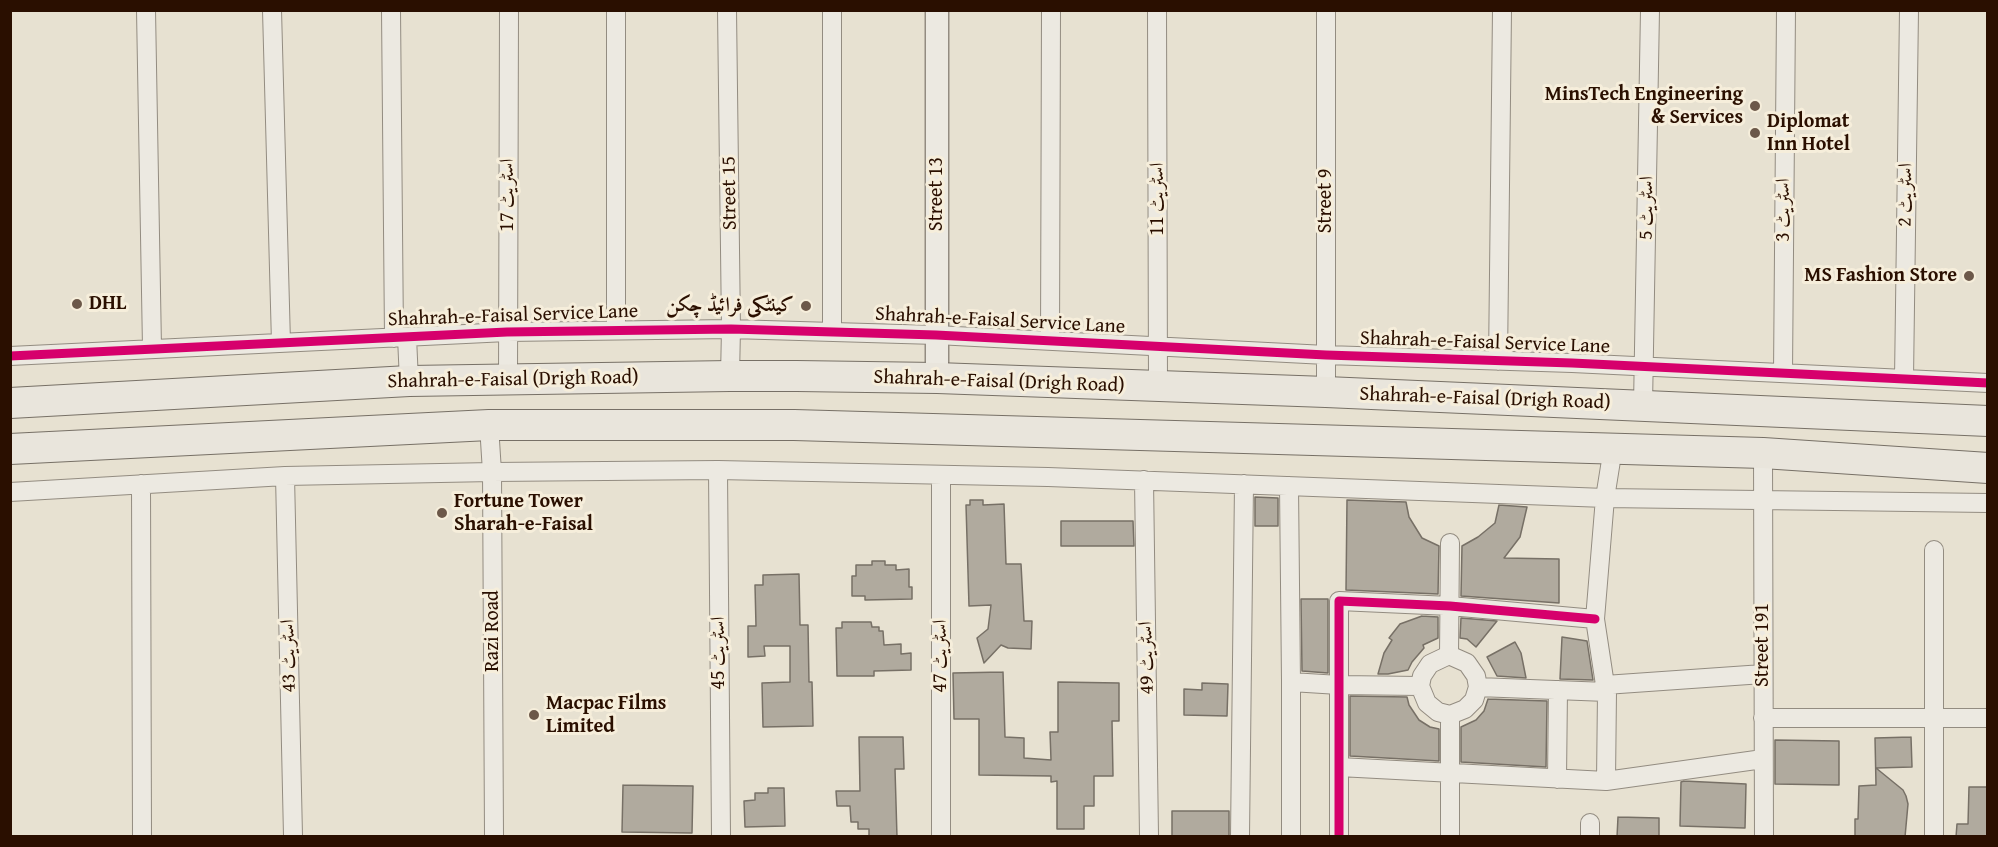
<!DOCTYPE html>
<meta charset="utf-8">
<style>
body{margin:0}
#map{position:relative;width:1998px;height:847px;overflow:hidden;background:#e7e1d1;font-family:"Gentium Book Plus",serif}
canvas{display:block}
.frame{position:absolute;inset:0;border:12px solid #2a0f00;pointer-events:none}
</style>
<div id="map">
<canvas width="1998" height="847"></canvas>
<div class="frame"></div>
</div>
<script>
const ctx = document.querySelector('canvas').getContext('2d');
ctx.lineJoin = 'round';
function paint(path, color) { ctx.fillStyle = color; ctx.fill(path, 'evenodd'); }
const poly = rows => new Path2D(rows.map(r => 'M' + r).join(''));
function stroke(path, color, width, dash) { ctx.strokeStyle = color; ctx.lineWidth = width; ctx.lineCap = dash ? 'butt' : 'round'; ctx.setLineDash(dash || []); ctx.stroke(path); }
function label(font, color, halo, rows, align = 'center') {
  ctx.font = font + ' "Gentium Book Plus",Amiri,serif'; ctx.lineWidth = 6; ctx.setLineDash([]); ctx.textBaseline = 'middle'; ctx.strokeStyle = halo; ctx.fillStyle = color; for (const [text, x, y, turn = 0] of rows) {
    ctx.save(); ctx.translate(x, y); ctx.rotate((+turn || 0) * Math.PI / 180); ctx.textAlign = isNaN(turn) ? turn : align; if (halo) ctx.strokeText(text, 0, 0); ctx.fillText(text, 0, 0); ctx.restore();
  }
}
const building = poly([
 [1255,497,1278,498,1278,526,1255,526,1255,497],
 [970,500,983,500,983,505,1004,504,1006,564,1021,564,1024,621,1032,621,1031,649,1008,648,1001,645,984,663,977,638,988,629,991,605,969,606,966,505,970,505,970,500],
 [1347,500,1406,502,1409,517,1422,538,1439,546,1438,594,1346,590,1347,500],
 [1499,505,1527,507,1520,537,1504,558,1559,559,1559,603,1461,596,1462,546,1478,537,1495,523,1499,505],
 [1061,521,1133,521,1134,546,1061,546,1061,521],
 [872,561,885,561,885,565,896,565,896,570,909,569,909,587,912,587,912,599,865,600,865,596,852,596,852,576,856,576,856,565,872,565,872,561],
 [799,574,800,625,808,625,809,682,812,682,813,726,763,727,762,683,790,682,790,646,764,646,765,656,748,657,748,626,756,626,755,585,763,585,763,575,799,574],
 [1301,599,1328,599,1328,673,1302,671,1301,599],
 [1422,616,1438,617,1438,638,1423,645,1424,648,1412,662,1408,670,1388,674,1378,674,1384,653,1392,640,1389,638,1400,624,1422,616],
 [1461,618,1497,621,1476,647,1467,639,1460,638,1461,618],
 [842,622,871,622,872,627,879,627,879,631,883,631,884,645,901,644,901,654,911,653,911,670,874,671,874,676,837,676,836,628,842,628,842,622],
 [1562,637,1587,641,1593,680,1560,679,1562,637],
 [1515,642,1521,653,1526,678,1497,676,1487,657,1515,642],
 [1003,672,1005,737,1024,738,1024,758,1051,760,1050,732,1058,732,1058,682,1119,683,1119,721,1112,721,1113,776,1094,776,1094,806,1084,806,1084,829,1057,829,1057,781,1051,782,1051,776,979,775,979,719,954,719,953,673,1003,672],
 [1202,683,1228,684,1227,716,1184,715,1184,689,1202,690,1202,683],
 [1350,696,1407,697,1409,705,1419,720,1430,727,1439,729,1439,761,1350,756,1350,696],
 [1488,699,1547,701,1546,767,1461,762,1461,727,1476,720,1484,711,1488,699],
 [859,737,903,737,904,769,895,769,897,837,869,837,869,829,858,829,858,822,851,822,850,806,837,806,836,791,860,791,859,737],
 [1911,737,1912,767,1876,768,1903,790,1906,796,1908,804,1905,837,1855,837,1855,819,1858,819,1859,786,1876,785,1875,738,1911,737],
 [1775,740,1839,741,1839,785,1775,784,1775,740],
 [1684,781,1746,784,1745,828,1680,826,1681,782,1684,781],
 [623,785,693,786,692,833,622,832,623,785],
 [1969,787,1988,787,1988,837,1956,837,1957,824,1968,824,1969,787],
 [768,788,784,788,785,826,745,827,744,801,755,800,755,793,768,793,768,788],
 [1172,811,1229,811,1229,837,1172,837,1172,811],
 [1618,817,1659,818,1659,837,1617,837,1618,817]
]);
const minor = poly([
 [146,10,152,348],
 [272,10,281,343],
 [391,10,394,338],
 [616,10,616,330],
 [727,10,731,329,730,376],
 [832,10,832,331],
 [1157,10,1158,387],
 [1326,10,1326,392],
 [407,337,409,381],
 [1050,341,1051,10],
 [10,356,507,332,731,329,936,335,1326,355,1572,363,1988,383],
 [1498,361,1502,10],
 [1783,373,1786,10],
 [1904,379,1909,10],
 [508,380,509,10],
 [1643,405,1650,10],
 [489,425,492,472,494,836],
 [1613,448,1605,498,1595,619,1605,685,1763,674],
 [1763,453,1764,836],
 [718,470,721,836],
 [941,475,941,836],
 [285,476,293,836],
 [1144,480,1149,836],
 [141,484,142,836],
 [1289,486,1291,682,1291,836],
 [10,492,285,476,492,472,718,470,1048,477,1605,498,1988,503],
 [1934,550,1934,836],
 [1449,655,1467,663,1476,676,1478,687,1474,700,1465,709,1450,715,1438,712,1427,703,1420,686,1422,676,1430,664,1449,655],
 [1449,655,1450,543],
 [1291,682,1339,685,1420,686],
 [1605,685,1607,692,1606,781],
 [1478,687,1607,692],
 [1763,718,1988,718],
 [1339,767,1606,781,1763,759],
 [1557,779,1558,690],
 [1240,836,1244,484],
 [1339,836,1339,601,1450,606,1595,619],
 [1450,836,1450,715],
 [1590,836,1590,823]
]);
const tertiary = poly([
 [937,378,937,10]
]);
const trunk = poly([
 [10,403,409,381,730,376,797,376,937,378,1326,392,1988,421],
 [10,449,489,425,794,425,1763,453,1988,468]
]);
const cycleway = poly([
 [10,356,507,332,731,329,936,335,1326,355,1572,363,1988,383],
 [1339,836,1339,601,1450,606,1595,619]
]);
const markers = [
 [1755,106,6,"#6c5849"],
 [1755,133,6,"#6c5849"],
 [1969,276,6,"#6c5849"],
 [77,304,6,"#6c5849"],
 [806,306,6,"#6c5849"],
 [442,513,6,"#6c5849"],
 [534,715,6,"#6c5849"]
];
const poiNames = [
 ["MinsTech Engineering",1743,95,"right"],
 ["& Services",1743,118,"right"],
 ["Diplomat",1767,122],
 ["Inn Hotel",1767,145],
 ["MS Fashion Store",1957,276,"right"],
 ["DHL",89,304],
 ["کینٹکی فرائیڈ چکن",794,306,"right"],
 ["Fortune Tower",454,502],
 ["Sharah-e-Faisal",454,525],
 ["Macpac Films",546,704],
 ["Limited",546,727]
];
const streetNames = [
 ["Street 15",730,193,-91],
 ["Street 13",937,194,-90],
 ["اسٹریٹ 17",508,195,-90],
 ["اسٹریٹ 2",1906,195,-89],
 ["اسٹریٹ 11",1158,199,-90],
 ["Street 9",1326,201,-90],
 ["اسٹریٹ 5",1647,208,-89],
 ["اسٹریٹ 3",1784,210,-90],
 ["Shahrah-e-Faisal Service Lane",513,316,-2],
 ["Shahrah-e-Faisal Service Lane",1000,321,3],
 ["Shahrah-e-Faisal Service Lane",1485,343,2],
 ["Shahrah-e-Faisal (Drigh Road)",513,380,-1],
 ["Shahrah-e-Faisal (Drigh Road)",999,382,2],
 ["Shahrah-e-Faisal (Drigh Road)",1485,399,2],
 ["Razi Road",493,631,-90],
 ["Street 191",1763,645,-90],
 ["اسٹریٹ 45",719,653,-90],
 ["اسٹریٹ 43",289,656,-91],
 ["اسٹریٹ 47",941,656,-90],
 ["اسٹریٹ 49",1147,658,-91]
];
paint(building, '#b0aa9e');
stroke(building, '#777066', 1.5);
stroke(minor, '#938c81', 20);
stroke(tertiary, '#938c81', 25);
stroke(trunk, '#777066', 32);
stroke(minor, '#ece9e1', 18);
stroke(tertiary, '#ece9e1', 22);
stroke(trunk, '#e9e5dc', 30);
stroke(cycleway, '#d6006c', 9);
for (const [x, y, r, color] of markers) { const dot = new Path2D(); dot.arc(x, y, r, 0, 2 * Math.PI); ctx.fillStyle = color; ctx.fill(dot); stroke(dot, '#f6eedb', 2); }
label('bold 20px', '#2a0f00', '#f6eedb', poiNames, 'left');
label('20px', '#2a0f00', '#f6eedb', streetNames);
</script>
